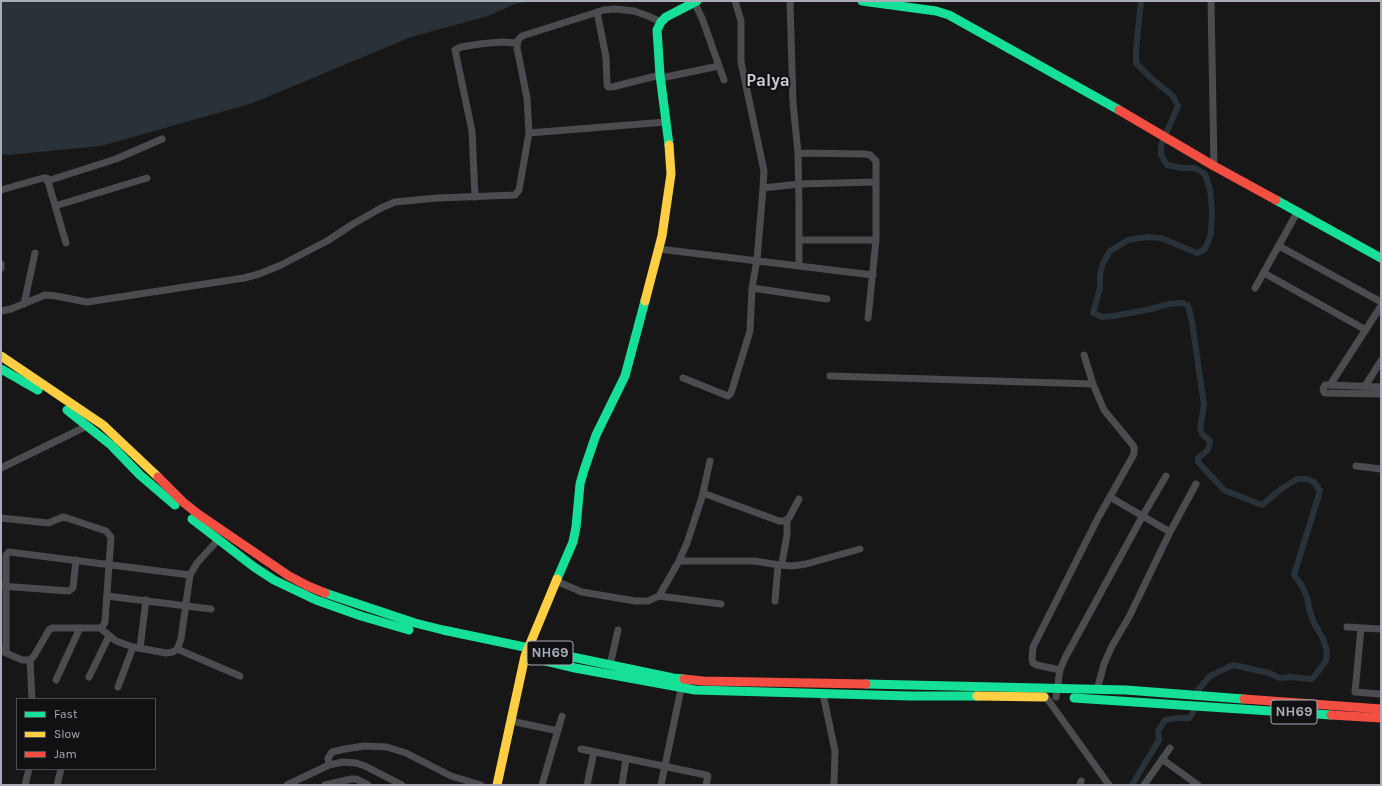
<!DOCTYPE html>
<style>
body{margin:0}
#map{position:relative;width:1382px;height:786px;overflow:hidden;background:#171717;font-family:Karla,sans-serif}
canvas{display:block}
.frame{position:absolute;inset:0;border:2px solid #a8adb8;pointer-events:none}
.legend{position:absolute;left:16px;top:698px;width:140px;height:72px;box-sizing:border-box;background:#111113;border:1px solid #4d4f55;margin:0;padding:5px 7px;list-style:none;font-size:12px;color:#a8adb8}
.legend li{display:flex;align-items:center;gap:8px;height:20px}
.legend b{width:20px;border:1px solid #4d4f55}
</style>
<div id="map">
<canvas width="1382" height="786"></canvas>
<div class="frame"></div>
<ul class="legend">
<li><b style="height:5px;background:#16e098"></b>Fast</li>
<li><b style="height:5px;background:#ffcf43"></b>Slow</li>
<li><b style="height:5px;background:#f24e42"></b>Jam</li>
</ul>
</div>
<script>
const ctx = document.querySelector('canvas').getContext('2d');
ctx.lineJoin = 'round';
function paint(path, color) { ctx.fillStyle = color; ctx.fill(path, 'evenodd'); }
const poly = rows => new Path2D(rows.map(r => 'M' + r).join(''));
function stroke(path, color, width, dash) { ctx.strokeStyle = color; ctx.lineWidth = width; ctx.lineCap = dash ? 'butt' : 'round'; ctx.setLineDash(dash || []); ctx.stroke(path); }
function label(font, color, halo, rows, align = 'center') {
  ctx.font = font + ' Karla,sans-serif'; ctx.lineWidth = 4; ctx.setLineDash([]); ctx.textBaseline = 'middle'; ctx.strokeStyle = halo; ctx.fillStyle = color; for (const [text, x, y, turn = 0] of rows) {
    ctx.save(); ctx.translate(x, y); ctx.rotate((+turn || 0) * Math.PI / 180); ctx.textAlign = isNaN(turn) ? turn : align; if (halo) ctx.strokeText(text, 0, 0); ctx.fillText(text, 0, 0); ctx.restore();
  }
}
const water = poly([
 [1,1,528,1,515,4,488,16,411,37,253,103,101,146,8,155,1,154]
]);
const canal = poly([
 [1141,1,1136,50,1136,63,1150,77,1173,96,1178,106,1161,145,1161,155,1167,165,1182,168,1195,168,1205,174,1210,189,1212,211,1211,234,1205,249,1197,253,1161,238,1147,237,1128,240,1110,251,1103,263,1100,274,1100,288,1093,313,1102,317,1114,316,1151,309,1169,304,1182,303,1188,305,1192,322,1204,405,1200,429,1202,434,1210,441,1209,446,1207,451,1198,458,1198,462,1224,490,1262,505,1281,489,1297,479,1307,479,1314,482,1320,491,1294,575,1302,586,1307,597,1309,608,1313,621,1323,639,1327,651,1326,661,1312,679,1290,677,1280,678,1269,673,1233,665,1210,676,1198,690,1197,696],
 [1132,785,1159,740,1158,731,1165,720,1178,718,1189,718,1192,715,1194,705]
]);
const street = poly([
 [790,1,793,103,798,153,799,206,799,266],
 [1211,1,1214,166],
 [694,2,702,18,724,80],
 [597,12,606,57,607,85,608,87,612,87,660,75],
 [661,78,719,66],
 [529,133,666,122],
 [798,153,865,154,870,155,876,161,876,240,868,318],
 [47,181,116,159,162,139],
 [763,188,799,184,876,182],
 [1,190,43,178,47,178,66,243],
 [475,197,472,131,455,50,461,47,480,44,501,42,517,43],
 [55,206,147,178],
 [799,240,876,240],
 [1279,246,1381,302],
 [659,249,873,275],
 [1,264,1,268],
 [1264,273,1366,330],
 [752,288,827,299],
 [1255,288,1298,211],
 [24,304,35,253],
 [1,311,11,309,45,295,56,296,87,302,244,278,259,274,281,265,327,241,353,224,381,208,395,202,437,198,515,195,519,190,529,133,527,98,517,48,518,40,522,36,604,10,615,9,634,11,648,16,661,22],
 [830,376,1093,384],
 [683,378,728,396,731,393,750,331,752,288,757,260,763,188,764,171,741,62,741,21,735,1],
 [1330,385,1381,306],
 [1365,386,1381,361],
 [1381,387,1330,385,1325,385,1323,389,1324,392,1325,393,1381,394],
 [1356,466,1381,469],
 [1,468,87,426],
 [703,493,779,521,784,521,789,518,799,499],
 [1110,497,1170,532],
 [1,518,48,523,63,517,67,518,106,531,111,537,105,622,103,626,100,628,52,628,49,630,34,656,30,660,22,660,6,653,1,649],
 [679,561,754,561,780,565,782,563,787,535,787,521],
 [780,565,792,566,806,564,860,549],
 [556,581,582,592,635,601,648,601,659,596,679,561,687,543,702,497,710,461],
 [1,586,69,591,73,588,76,560],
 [107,596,211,609],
 [659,596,721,604],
 [775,601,778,565],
 [1347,627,1381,629],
 [100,628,116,641,133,647,166,653,173,652,177,649,181,639,190,575,197,563,218,540],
 [1361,628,1355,692,1381,694],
 [140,648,146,600],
 [177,649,240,676],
 [6,653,6,555,9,552,190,575],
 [30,660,32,699],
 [610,665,618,630],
 [1060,670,1037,665,1033,663,1032,659,1033,647,1098,518,1134,454,1134,447,1132,444,1104,410,1093,384,1084,355],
 [89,677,109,636],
 [56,680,80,628],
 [118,687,133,647],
 [1097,690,1104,664,1112,646,1129,617,1170,532,1196,484],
 [823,694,835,751,834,785],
 [1046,697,1109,785],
 [1056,697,1060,670,1065,658,1142,517,1166,476],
 [511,721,558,731],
 [581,749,706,775,708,776,706,785],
 [1162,759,1198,785],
 [329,765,328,758,332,752,345,749,364,746,387,747,406,753,451,776,481,785],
 [25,785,29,769],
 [57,785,61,769],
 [287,785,329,765,343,762,356,763,365,766,402,785],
 [325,785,351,779,356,779,368,785],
 [542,785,562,716],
 [587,785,594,752],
 [622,785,626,759],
 [661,785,681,689],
 [1080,785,1081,781],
 [1144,785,1170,748]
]);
const fast = poly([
 [862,1,936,11,949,15,1119,110],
 [669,145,660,75,657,30,661,22,666,17,697,1],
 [1276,200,1381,258],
 [1,369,38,390],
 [67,410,111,445,140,475,175,505],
 [192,519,254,567,274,580,316,600,361,616,409,630],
 [557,579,573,542,576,527,580,484,584,470,596,435,625,376,645,301],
 [325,593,415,623,443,630,673,678,684,679],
 [529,657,575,668,695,690,910,696,977,696],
 [866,684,1126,690,1244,699],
 [1074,698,1331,715]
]);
const slow = poly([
 [645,301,662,236,671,174,669,145],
 [1,356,103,425,158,477],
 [977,696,1044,697],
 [497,785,525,656,557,579]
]);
const jam = poly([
 [1119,110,1214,166,1276,200],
 [158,477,183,502,198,514,289,576,308,586,325,593],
 [684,679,703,681,866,684],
 [1244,699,1381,709],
 [1331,715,1381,718]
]);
const shields = [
 [550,653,46],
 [1294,712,46]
];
const shieldNames = [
 ["NH69",550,653],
 ["NH69",1294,712]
];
const quarterNames = [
 ["Palya",768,81]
];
paint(water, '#2a3239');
stroke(canal, '#2a3239', 6);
stroke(street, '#4b4c50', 7);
stroke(fast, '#16e098', 9);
stroke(slow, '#ffcf43', 9);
stroke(jam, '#f24e42', 9);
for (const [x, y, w] of shields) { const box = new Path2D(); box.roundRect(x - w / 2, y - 12, w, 24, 3); ctx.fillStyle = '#111113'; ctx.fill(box); stroke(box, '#a8adb8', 1); }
label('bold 14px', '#a8adb8', null, shieldNames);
label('bold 17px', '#c9ccd4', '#111113', quarterNames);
</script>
